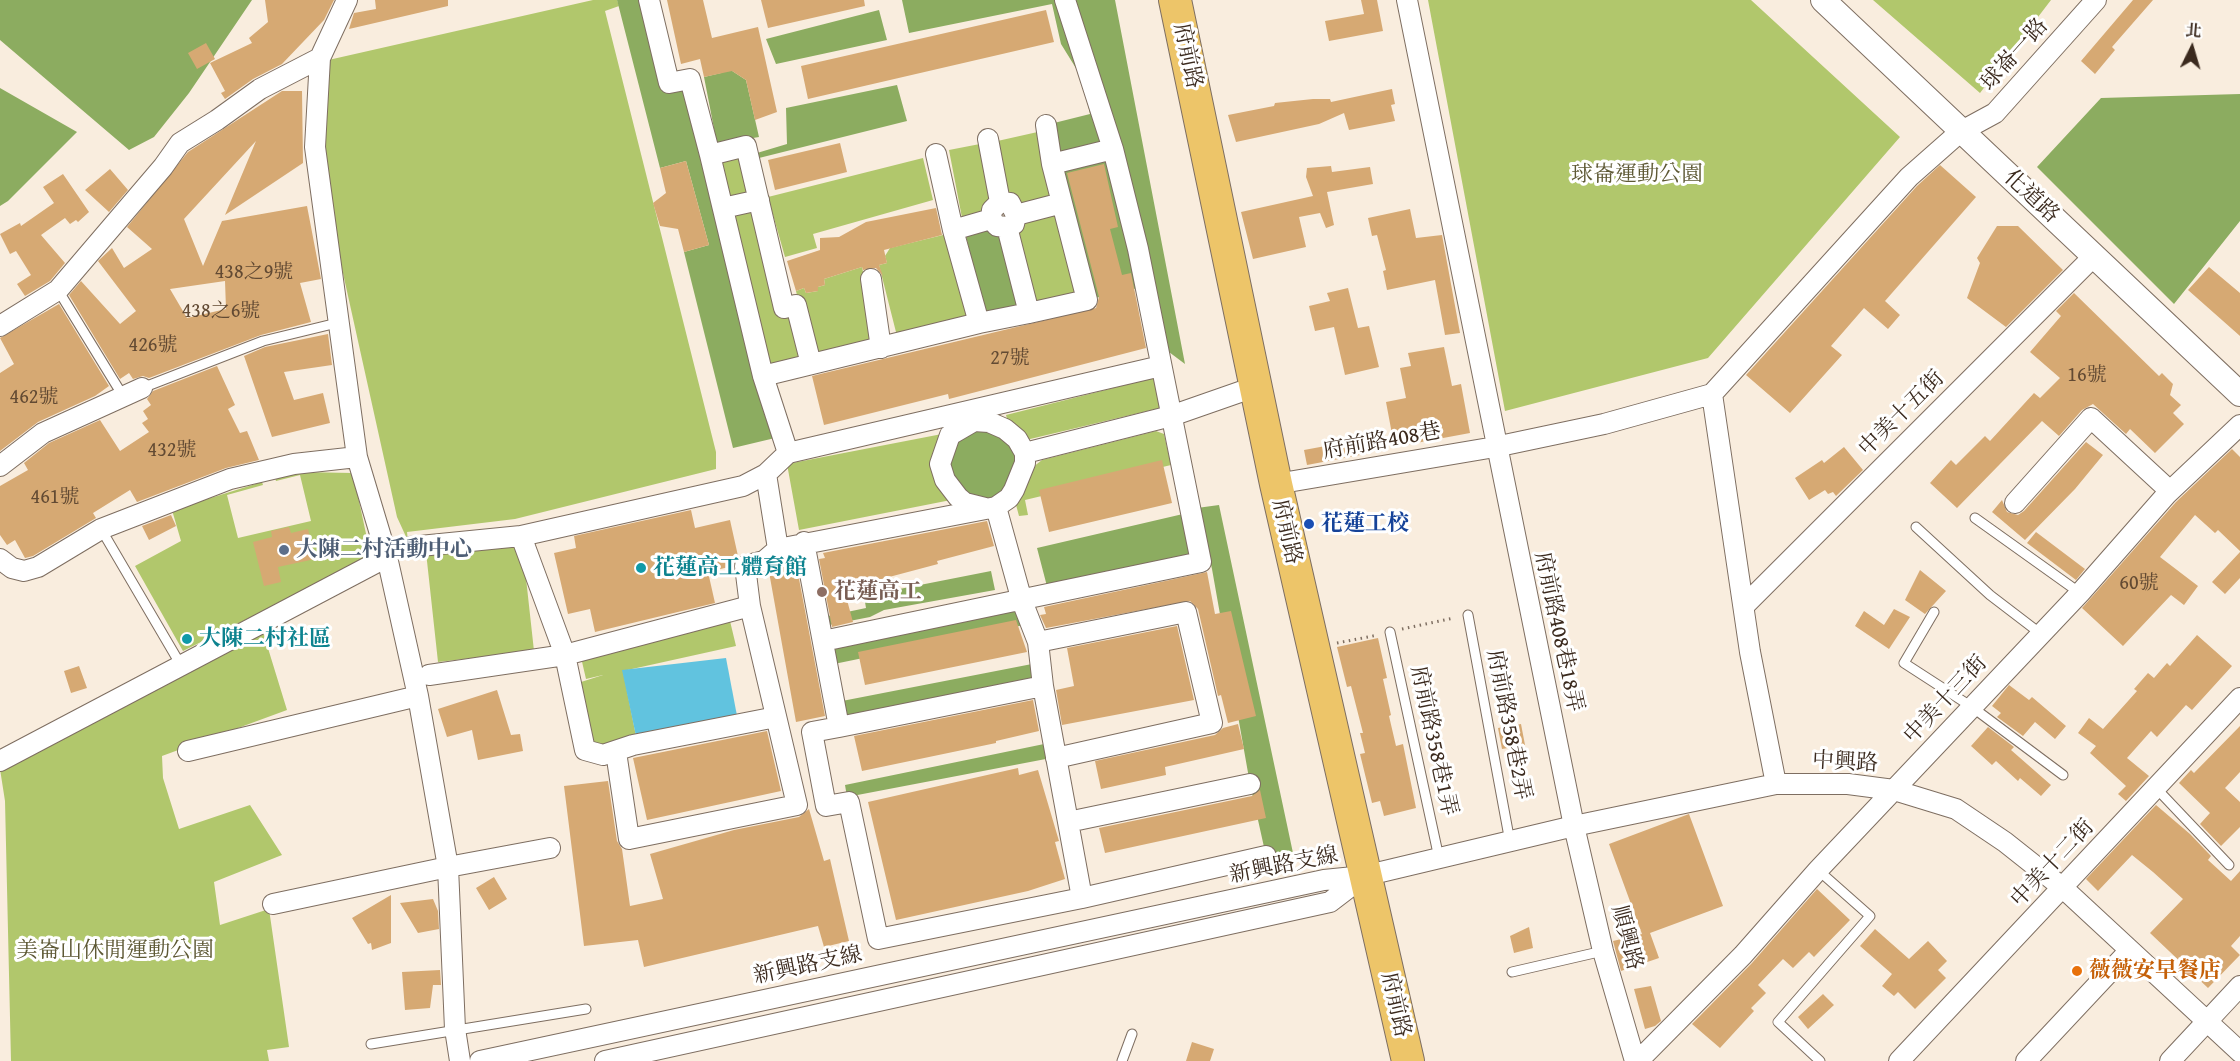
<!DOCTYPE html>
<meta charset="utf-8">
<style>
body{margin:0}
#map{position:relative;width:2240px;height:1061px;overflow:hidden;background:#f9edde;font-family:"Gentium Book Plus","Noto Serif TC",serif}
canvas{display:block}
.north{position:absolute;left:2162px;top:18px;width:60px;height:60px;-webkit-text-stroke:4px #fff;paint-order:stroke;rotate:5deg;font-size:16px;font-weight:700;line-height:24px;text-align:center;color:#3b2a1e}
.north::after{content:'';display:block;margin:auto;width:21px;height:27px;background:#3b2a1e;clip-path:polygon(50% 0,100% 100%,50% 72%,0 100%)}
</style>
<div id="map">
<canvas width="2240" height="1061"></canvas>
<div class="north">北</div>
</div>
<script>
const ctx = document.querySelector('canvas').getContext('2d');
ctx.lineJoin = 'round';
function paint(path, color) { ctx.fillStyle = color; ctx.fill(path, 'evenodd'); }
const poly = rows => new Path2D(rows.map(r => 'M' + r).join(''));
function stroke(path, color, width, dash) { ctx.strokeStyle = color; ctx.lineWidth = width; ctx.lineCap = dash ? 'butt' : 'round'; ctx.setLineDash(dash || []); ctx.stroke(path); }
function label(font, color, halo, rows, align = 'center') {
  ctx.font = font + ' "Gentium Book Plus","Noto Serif TC",serif'; ctx.lineWidth = 6; ctx.setLineDash([]); ctx.textBaseline = 'middle'; ctx.strokeStyle = halo; ctx.fillStyle = color; for (const [text, x, y, turn = 0] of rows) {
    ctx.save(); ctx.translate(x, y); ctx.rotate((+turn || 0) * Math.PI / 180); ctx.textAlign = isNaN(turn) ? turn : align; if (halo) ctx.strokeText(text, 0, 0); ctx.fillText(text, 0, 0); ctx.restore();
  }
}
const green = poly([
 [593,0,617,0,619,6,605,11,716,452,716,469,515,519,407,532,408,541,397,517,321,174,324,61],
 [1428,0,1751,0,1900,137,1708,358,1505,411],
 [1873,0,2051,0,1980,93],
 [1042,131,1057,200,1019,210,1010,200,993,142],
 [985,143,996,200,987,217,963,223,949,150],
 [740,158,749,195,724,201,721,162],
 [923,158,933,200,813,234,817,248,785,257,768,197],
 [757,206,794,309,806,358,765,368,729,213],
 [1058,206,1082,294,1031,307,1017,226],
 [947,234,973,318,897,336,879,265,887,263,885,256,890,248],
 [862,267,878,343,812,358,796,291,804,288,806,293,818,291,818,287,825,285,824,279],
 [1157,377,1164,407,1026,440,1009,426,1006,415],
 [1156,431,1164,434,1171,465,1025,500,1028,515,1019,516,1015,501,1028,471,1042,460],
 [942,434,956,499,799,530,787,464],
 [299,472,353,473,371,557,183,651,135,566,181,541,172,510,262,482,263,485,227,495,238,538,311,521,300,475,276,481,275,478],
 [522,542,534,651,438,662,426,552],
 [730,621,736,646,623,671,636,736,594,747,581,682,603,675,586,679,580,653],
 [263,632,287,710,162,756,163,778,179,829,250,805,282,855,214,882,220,925,269,909,289,1047,267,1050,269,1061,11,1061,5,801,0,769]
]);
const forest = poly([
 [0,0,252,0,189,93,154,137,129,150,0,40],
 [617,0,644,0,665,89,688,84,775,438,733,448,684,252,709,245,686,161,660,168],
 [902,0,1115,0,1185,364,1165,349,1138,288,1087,300,1046,125,1090,114,1082,78,1061,44,1052,4,909,33],
 [879,10,887,40,776,64,766,39],
 [720,63,746,80,759,137,717,144,704,77,721,73],
 [897,85,907,121,759,158,757,153,787,144,786,108],
 [0,88,77,132,8,201,0,206],
 [2240,94,2240,221,2174,304,2037,167,2101,98],
 [989,223,1004,230,1024,308,985,315,965,232],
 [977,427,1000,431,1019,458,1014,480,998,496,987,499,964,494,948,474,955,439],
 [1219,505,1293,853,1266,856,1250,784,1212,569,1197,508],
 [1183,514,1195,563,1049,594,1037,548],
 [991,571,995,590,884,610,870,617,829,625,828,616,866,608,864,596],
 [1022,601,1029,624,834,664,828,640],
 [1032,664,1036,682,846,719,842,701],
 [1049,743,1051,758,847,797,845,785]
]);
const water = poly([
 [726,658,738,721,636,736,622,670]
]);
const building = poly([
 [265,0,334,0,324,20,282,64,253,79,225,99,221,93,225,91,210,63,252,43,249,38,268,22],
 [375,0,448,0,448,6,349,29,354,13,376,9],
 [667,0,703,0,712,38,758,27,777,112,755,120,746,80,732,71,704,77,700,59,681,64],
 [761,0,864,0,865,6,768,28],
 [1361,0,1377,0,1383,31,1329,41,1325,21,1364,14],
 [2133,0,2153,0,2112,47,2115,50,2095,74,2081,61],
 [1046,10,1054,42,808,99,801,66],
 [206,43,215,59,197,69,188,53],
 [1392,89,1395,104,1391,105,1395,121,1349,130,1344,113,1319,124,1236,142,1228,115,1274,106,1275,103,1313,99,1330,99,1331,102],
 [282,91,302,91,303,163,225,215,256,141,184,219,203,266,222,221,307,206,321,279,300,283,311,322,261,335,149,378,143,376,133,379,129,373,120,379,69,295,81,281,120,324,136,311,98,261,112,248,124,268,152,249,127,227,188,152],
 [225,281,226,309,187,318,170,289],
 [840,143,847,172,775,190,768,160],
 [686,161,709,245,684,252,678,229,660,226,653,203,666,193,660,168],
 [1104,164,1118,227,1110,229,1122,275,1131,273,1146,348,949,399,948,394,824,425,812,376,1096,308,1099,297,1067,173],
 [1940,165,1976,197,1885,301,1900,315,1888,329,1864,308,1831,346,1842,355,1790,413,1746,375,1917,186],
 [1331,166,1332,172,1370,167,1373,184,1327,192,1334,225,1326,228,1320,213,1299,217,1306,247,1253,259,1241,212,1313,196,1306,177,1307,168],
 [110,169,128,190,109,212,85,190],
 [63,174,89,212,78,222,76,220,70,224,65,218,41,235,65,263,50,281,25,296,17,284,31,275,16,251,10,254,0,234,20,223,21,226,54,203,43,187],
 [936,208,942,235,884,250,887,263,879,265,883,276,876,268,863,270,862,267,824,279,825,285,818,287,818,291,806,293,804,288,796,291,787,261,820,250,820,238,839,237,866,222],
 [1410,209,1416,238,1442,235,1460,333,1445,335,1435,280,1387,290,1383,271,1386,270,1377,235,1372,236,1368,218],
 [1997,226,2018,226,2063,270,2006,327,1967,298,1980,263,1977,258],
 [2209,267,2240,293,2240,336,2188,290],
 [1348,288,1358,328,1369,326,1379,367,1345,375,1334,327,1315,331,1309,306,1330,301,1327,293],
 [2074,293,2159,376,2162,373,2173,384,2170,395,2181,405,2173,413,2184,424,2155,453,2130,429,2126,434,2093,404,2082,410,2059,436,2042,421,1957,508,1930,483,1951,460,1956,465,1985,436,1990,441,2034,393,2040,398,2060,378,2030,352,2061,316,2056,311],
 [59,304,109,386,95,396,38,422,0,451,0,373,14,364,0,338],
 [328,334,332,365,284,372,294,400,323,393,330,423,272,437,244,356,265,347],
 [1444,347,1452,386,1461,384,1470,433,1400,446,1398,433,1392,434,1386,402,1406,398,1400,368,1411,366,1408,353],
 [217,366,235,405,228,409,240,433,247,431,259,460,226,468,137,502,130,490,93,513,96,518,33,556,25,558,15,540,7,545,0,535,0,486,28,470,24,463,49,443,100,420,120,451,149,432,142,423,148,419,143,411,151,405,147,399,153,391],
 [1358,440,1360,455,1307,465,1304,450],
 [2086,442,2103,455,2075,489,2025,540,1992,512,2002,500,2007,512,2018,515,2024,511],
 [1844,447,1863,470,1836,496,1833,492,1828,494,1825,490,1809,500,1795,478,1822,460,1824,463],
 [2232,449,2240,457,2240,551,2218,530,2215,533,2195,515,2160,557,2198,586,2184,605,2171,595,2123,646,2082,608,2176,502],
 [1162,460,1172,503,1049,532,1039,490],
 [691,510,695,528,730,520,738,556,733,566,708,572,715,603,595,632,590,609,568,614,554,553,576,548,574,536],
 [171,515,176,526,149,540,142,526],
 [987,521,994,546,937,561,938,564,844,589,853,622,832,627,819,559,825,558,823,553],
 [289,527,291,533,308,529,315,559,278,567,281,582,264,586,253,542,272,537,271,531],
 [2036,532,2085,569,2076,580,2027,543],
 [2240,552,2240,578,2225,594,2212,582],
 [796,563,825,716,796,722,769,572,776,566],
 [1920,570,1946,591,1925,614,1905,600],
 [1207,572,1215,614,1231,611,1256,716,1228,723,1221,695,1218,696,1198,609,1190,601,1046,628,1040,615,1046,614,1044,607],
 [1894,609,1910,617,1889,649,1855,626,1864,611,1884,625],
 [1016,620,1027,652,865,685,858,652],
 [1177,626,1194,700,1062,725,1056,690,1074,686,1067,648],
 [2197,635,2232,666,2192,710,2186,705,2157,737,2151,731,2127,758,2149,776,2126,801,2118,794,2126,786,2090,753,2096,746,2078,733,2089,718,2103,729,2137,691,2134,689,2148,673,2154,678,2167,663,2170,666],
 [1378,638,1387,678,1383,679,1391,715,1389,716,1396,746,1403,744,1416,808,1384,816,1380,801,1372,803,1360,754,1365,753,1360,733,1363,733,1351,686,1347,687,1337,647],
 [79,666,87,688,71,693,64,671],
 [2009,685,2029,700,2032,697,2066,726,2055,739,2035,722,2023,736,1997,717,2001,713,1992,706],
 [497,690,511,735,520,734,523,751,478,760,472,730,447,737,438,709],
 [1033,700,1039,731,996,741,996,743,862,771,854,736],
 [1238,724,1244,749,1165,767,1166,775,1101,789,1095,761,1215,735,1223,728],
 [1521,724,1525,745,1502,749,1498,728],
 [2240,726,2240,772,2225,788,2240,802,2240,827,2221,846,2200,824,2210,813,2179,783,2191,770,2194,773],
 [1988,727,2014,747,2011,750,2051,785,2041,796,2020,778,2018,781,1996,761,1992,765,1971,746],
 [767,731,781,791,647,820,633,758],
 [1018,768,1019,775,1038,770,1059,841,1055,842,1065,879,1028,891,896,920,868,802],
 [608,781,617,841,622,849,630,906,663,899,650,854,734,830,799,817,809,809,824,861,830,859,849,941,824,947,818,926,644,967,638,940,584,946,564,786],
 [1260,790,1266,818,1105,853,1099,828,1252,796],
 [2156,805,2190,834,2211,856,2208,860,2231,881,2240,871,2240,936,2231,946,2240,955,2208,988,2150,933,2183,899,2153,872,2132,855,2098,891,2086,879],
 [1689,814,1723,906,1650,933,1659,958,1621,971,1613,941,1642,934,1609,844],
 [494,877,507,899,489,910,476,888],
 [1817,889,1850,920,1814,957,1809,952,1793,968,1783,959,1758,985,1766,993,1751,1008,1754,1011,1720,1048,1692,1024,1752,963],
 [391,895,391,943,372,950,371,943,368,944,352,918],
 [433,899,438,911,439,929,418,933,400,903],
 [1529,927,1533,948,1514,953,1510,936],
 [1875,929,1909,959,1928,941,1947,961,1938,970,1946,978,1915,1009,1898,992,1894,996,1882,986,1892,974,1860,946],
 [440,970,441,985,433,985,430,1008,405,1010,402,972],
 [1651,986,1661,1021,1655,1026,1645,1029,1634,989],
 [1823,994,1834,1005,1808,1029,1798,1017],
 [1192,1042,1214,1049,1210,1061,1186,1061]
]);
const path = poly([
 [1402,629,1454,618],
 [1337,643,1378,635]
]);
const service = poly([
 [58,290,123,396],
 [142,388,263,341,337,323],
 [1975,518,2080,593],
 [1916,527,1990,595,2041,634],
 [101,529,182,667],
 [1934,612,1904,663,1972,707,2063,775],
 [1468,615,1510,842],
 [1390,632,1439,858],
 [2156,788,2229,865],
 [1818,870,1870,916,1778,1022,1820,1061],
 [1512,972,1603,951],
 [371,1044,586,1009],
 [1122,1061,1132,1034]
]);
const minor = poly([
 [347,0,320,58,315,147,357,457,387,557,418,696,448,867,455,1029,460,1061],
 [649,0,669,83,690,79,710,155,746,146,784,308,796,305,811,364],
 [1407,0,1574,826,1603,951,1635,1061],
 [1046,125,1052,164,1062,203],
 [988,139,1000,202,1010,203,1016,215],
 [936,154,953,230,979,323],
 [710,155,763,376,788,453],
 [1052,164,1113,149],
 [1000,202,992,210,991,219,997,226,1007,227],
 [723,208,759,200],
 [953,230,991,219],
 [871,279,881,348],
 [0,326,58,290,163,167,180,143,217,120,260,89,320,58],
 [763,376,979,323,1029,313,1087,300,1062,203,1016,215,1014,224,1007,227,1029,313],
 [1712,394,1750,652,1776,784],
 [974,421,950,435,940,464,945,480,958,497,965,503,985,508],
 [1025,453,1171,416,1257,386],
 [0,466,43,433,142,388],
 [766,474,778,549,996,507,1009,498,1014,490,1025,463,1025,453,1017,439,1005,429,989,422,974,421,972,412],
 [1276,484,1495,447,1604,424,1712,394,1909,177,1960,132,1995,113,2096,0],
 [2015,503,2091,418,2170,491],
 [521,536,565,655,750,606],
 [804,542,839,727,1043,686,1038,642,1022,601,996,507],
 [410,547,521,536,743,486,766,474,788,453,1161,366],
 [0,559,12,568,24,571,38,567,101,529,230,479,294,464,357,457],
 [1745,605,2094,256],
 [823,641,1201,562,1138,249,1113,149,1065,0],
 [1038,642,1186,612,1212,723,1056,758],
 [429,675,565,655,585,750,603,755,633,745,776,717],
 [839,727,812,732,826,806,849,802,878,939,1082,898,1043,686],
 [188,751,418,696],
 [616,752,629,839,797,805,750,606,745,566,764,561,778,549],
 [0,761,387,557],
 [1068,822,1250,784],
 [1082,898,1266,856],
 [273,904,448,867,550,848],
 [480,1061,1324,880,1364,876,1574,826,1776,784,1848,784,1894,790,1956,809,2005,842,2063,888,2240,1052],
 [605,1061,1330,902,1364,876],
 [1638,1061,1743,955,1818,870,2080,593,2167,494,2240,425],
 [1899,1061,2240,698],
 [2026,1061,2130,950],
 [2170,1061,2240,986]
]);
const tertiary = poly([
 [1823,0,2240,394]
]);
const primary = poly([
 [1175,0,1276,484,1408,1061]
]);
const markers = [
 [1309,524,6,"#1a4fb4"],
 [284,550,6,"#5c6f8a"],
 [641,568,6,"#0f9aa8"],
 [822,592,6,"#8d6e63"],
 [187,639,6,"#0f9aa8"],
 [2077,971,6,"#e8710a"]
];
const numberNames = [
 ["438之9號",254,273],
 ["438之6號",221,312],
 ["426號",153,346],
 ["27號",1010,359],
 ["16號",2087,376],
 ["462號",34,398],
 ["432號",172,451],
 ["461號",55,498],
 ["60號",2139,584]
];
const streetNames = [
 ["球崙一路",2015,55,-48],
 ["府前路",1187,56,78],
 ["化道路",2031,197,43],
 ["中美十五街",1902,414,-45],
 ["府前路408巷",1382,442,-10],
 ["府前路",1286,532,77],
 ["府前路408巷18弄",1558,632,78],
 ["中美十三街",1946,700,-47],
 ["府前路358巷2弄",1508,725,79],
 ["府前路358巷1弄",1433,741,78],
 ["中興路",1845,763,3],
 ["中美十二街",2053,864,-47],
 ["新興路支線",1284,866,-11],
 ["順興路",1626,938,75],
 ["新興路支線",808,966,-12],
 ["府前路",1395,1005,77]
];
const parkNames = [
 ["球崙運動公園",1637,175],
 ["美崙山休閒運動公園",115,951]
];
const transitNames = [
 ["花蓮工校",1321,524]
];
const serviceNames = [
 ["大陳二村活動中心",296,550]
];
const cultureNames = [
 ["花蓮高工體育館",653,568],
 ["大陳二村社區",199,639]
];
const educationNames = [
 ["花蓮高工",834,592]
];
const foodNames = [
 ["薇薇安早餐店",2089,971]
];
paint(green, '#b1c76c');
paint(forest, '#8cac60');
paint(water, '#61c3df');
paint(building, '#d6a973');
stroke(service, '#7e6e61', 11);
stroke(minor, '#7e6e61', 22);
stroke(tertiary, '#7e6e61', 26);
stroke(primary, '#7e6e61', 34);
stroke(path, '#7e6e61', 3, [1.5, 4.5]);
stroke(service, '#fff', 9);
stroke(minor, '#fff', 20);
stroke(tertiary, '#fff', 24);
stroke(primary, '#edc569', 32);
for (const [x, y, r, color] of markers) { const dot = new Path2D(); dot.arc(x, y, r, 0, 2 * Math.PI); ctx.fillStyle = color; ctx.fill(dot); stroke(dot, '#fff', 2); }
label('20px', '#624a33', null, numberNames);
label('22px', '#3b2a1e', '#fff', streetNames);
label('22px', '#5e5935', '#fff', parkNames);
label('bold 22px', '#164399', '#fff', transitNames, 'left');
label('bold 22px', '#4e5e75', '#fff', serviceNames, 'left');
label('bold 22px', '#0d838f', '#fff', cultureNames, 'left');
label('bold 22px', '#785e54', '#fff', educationNames, 'left');
label('bold 22px', '#c56008', '#fff', foodNames, 'left');
</script>
